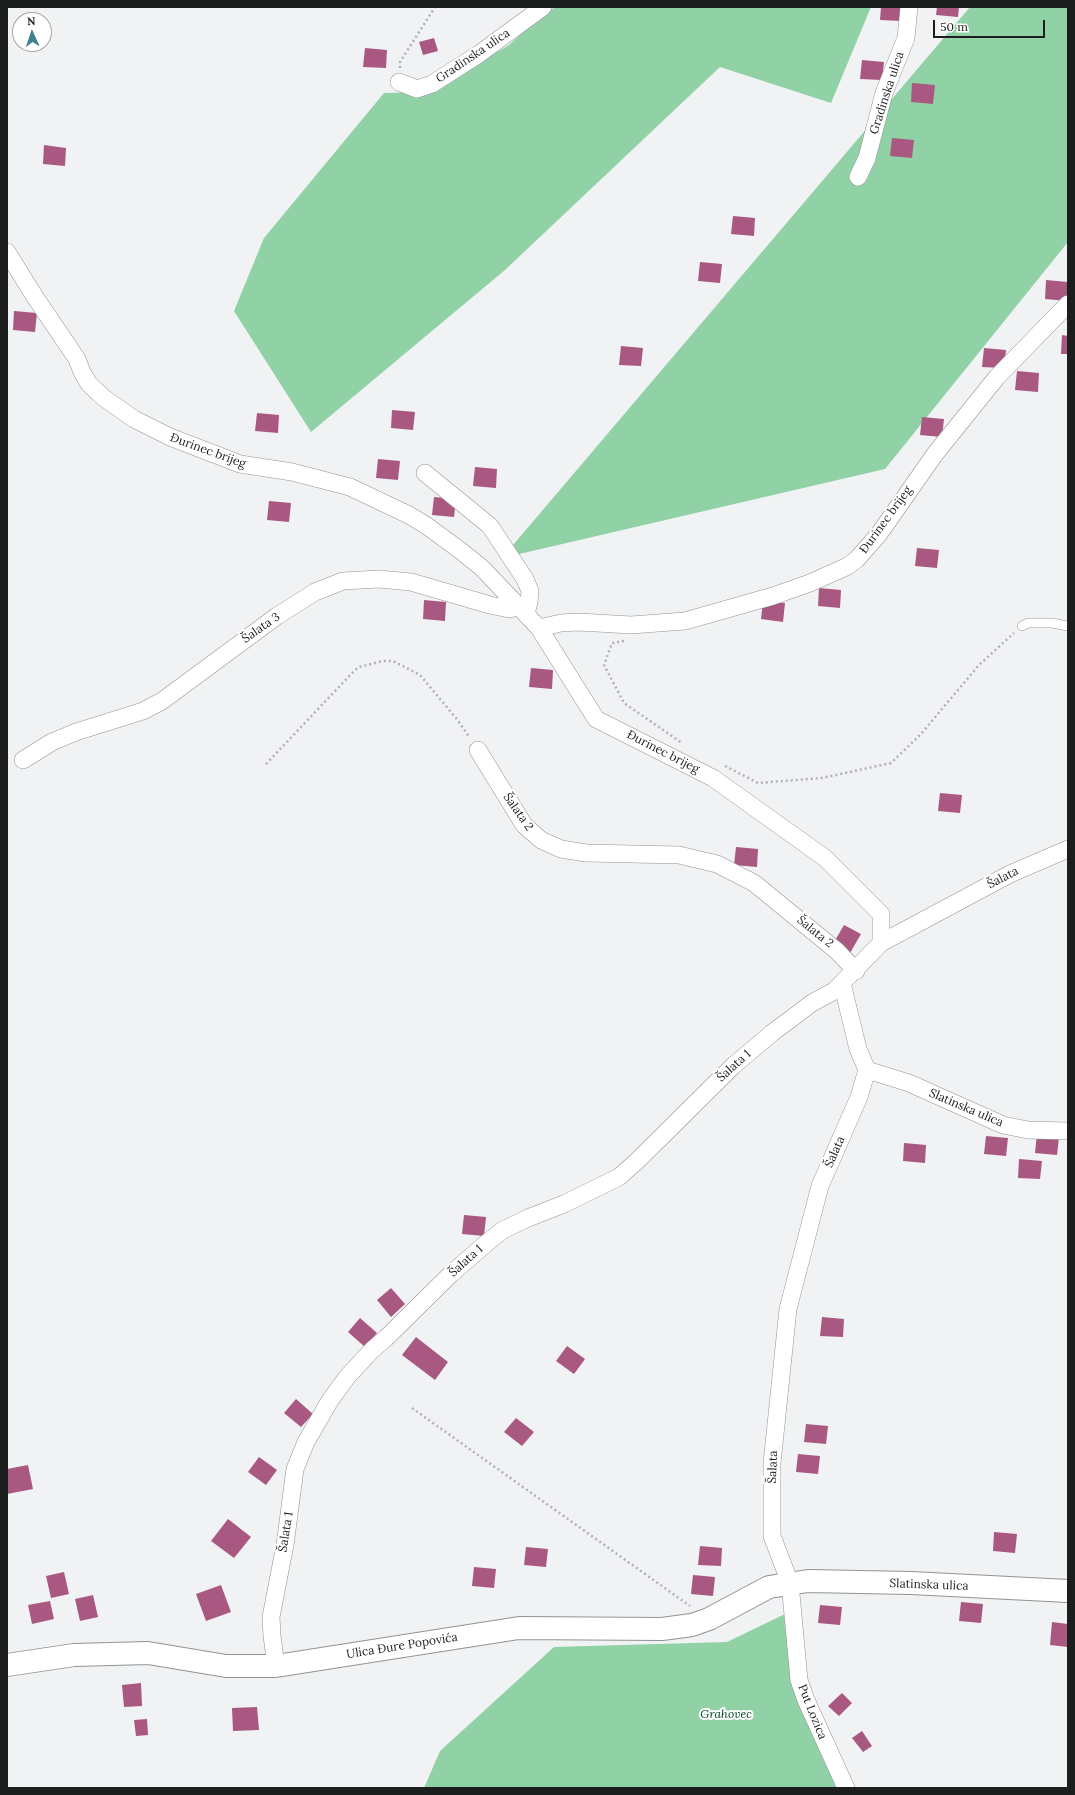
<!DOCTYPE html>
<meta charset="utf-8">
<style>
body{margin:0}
#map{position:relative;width:1075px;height:1795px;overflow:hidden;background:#f1f2f4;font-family:Lora,serif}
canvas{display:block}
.frame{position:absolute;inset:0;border:8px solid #1c1d1d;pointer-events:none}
.north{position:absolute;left:12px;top:12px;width:40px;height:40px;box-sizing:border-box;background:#fff;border:1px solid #a4a5a5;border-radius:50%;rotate:357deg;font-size:11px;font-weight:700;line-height:16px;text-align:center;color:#1c1d1d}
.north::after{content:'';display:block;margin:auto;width:14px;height:18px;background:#3e8191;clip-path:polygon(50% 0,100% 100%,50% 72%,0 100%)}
.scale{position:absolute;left:933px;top:20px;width:112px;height:18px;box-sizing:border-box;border:2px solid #1c1d1d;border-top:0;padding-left:5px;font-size:12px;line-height:14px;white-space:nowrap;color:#1c1d1d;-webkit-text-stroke:3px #fff;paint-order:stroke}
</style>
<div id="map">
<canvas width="1075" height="1795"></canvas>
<div class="frame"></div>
<div class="north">N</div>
<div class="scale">50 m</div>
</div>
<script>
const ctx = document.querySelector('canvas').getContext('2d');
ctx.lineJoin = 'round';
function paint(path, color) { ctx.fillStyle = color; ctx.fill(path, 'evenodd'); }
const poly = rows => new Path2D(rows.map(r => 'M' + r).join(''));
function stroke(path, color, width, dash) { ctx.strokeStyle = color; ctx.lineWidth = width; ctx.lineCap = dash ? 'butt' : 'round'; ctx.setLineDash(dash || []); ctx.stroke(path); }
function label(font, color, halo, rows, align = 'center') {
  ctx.font = font + ' Lora,serif'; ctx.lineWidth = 4; ctx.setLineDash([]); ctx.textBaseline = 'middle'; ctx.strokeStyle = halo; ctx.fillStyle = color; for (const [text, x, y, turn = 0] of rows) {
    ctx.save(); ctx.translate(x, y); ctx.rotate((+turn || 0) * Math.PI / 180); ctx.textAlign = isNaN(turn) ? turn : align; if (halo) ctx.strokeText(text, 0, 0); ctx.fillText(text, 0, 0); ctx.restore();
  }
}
const green = poly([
 [556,7,871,7,831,103,720,67,505,270,311,432,234,311,264,238,384,93,430,92,509,45,545,12],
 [970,7,1068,7,1068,242,885,469,502,558],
 [787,1613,837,1788,424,1788,440,1751,554,1647,727,1642]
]);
const building = poly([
 [881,7,903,7,902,21,880,20],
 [937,7,959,7,958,17,936,15],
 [434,38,438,51,423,55,419,42],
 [365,48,387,50,386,68,363,67],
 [862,60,884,62,882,80,860,79],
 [912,83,935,85,933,104,911,102],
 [892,138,914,140,912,158,890,156],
 [44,145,66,148,65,166,43,164],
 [733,216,755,218,754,236,731,234],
 [700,262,722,264,720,283,698,281],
 [1046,280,1068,282,1067,301,1045,299],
 [14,311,37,313,35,332,13,330],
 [1062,335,1068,336,1068,354,1061,354],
 [621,346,643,348,641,366,619,365],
 [984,348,1006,350,1004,368,982,367],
 [1017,371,1039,373,1038,392,1015,390],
 [392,410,415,412,413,430,391,428],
 [257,413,279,415,278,433,255,431],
 [922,417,944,419,942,437,920,435],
 [378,459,400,461,398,480,376,478],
 [475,467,497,469,496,488,473,486],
 [434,497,456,499,454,517,432,515],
 [269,501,291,503,289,522,267,520],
 [917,548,939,550,937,568,915,566],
 [819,588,841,590,840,608,818,606],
 [424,600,446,602,445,621,423,619],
 [763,601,785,603,783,622,761,619],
 [531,668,553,670,552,689,529,687],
 [940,793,962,795,960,813,938,811],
 [736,847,758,849,757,867,734,865],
 [844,925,861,934,850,953,833,944],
 [1037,1134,1059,1137,1057,1155,1035,1153],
 [986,1136,1008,1138,1006,1156,984,1154],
 [904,1143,926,1145,925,1163,903,1161],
 [1019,1159,1042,1161,1040,1179,1018,1178],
 [464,1215,486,1217,484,1236,462,1234],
 [391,1288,405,1304,391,1317,377,1300],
 [822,1317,844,1319,843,1337,820,1336],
 [360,1318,377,1333,365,1347,348,1332],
 [416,1337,448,1362,435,1380,402,1355],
 [567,1346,585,1359,574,1374,556,1361],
 [296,1399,313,1414,301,1427,284,1413],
 [516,1418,534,1432,522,1446,504,1432],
 [806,1424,828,1426,826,1444,804,1442],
 [798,1454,820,1456,818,1474,796,1472],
 [259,1457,277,1470,266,1485,248,1472],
 [28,1465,33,1489,7,1494,7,1469],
 [228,1519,251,1537,234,1558,211,1541],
 [994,1532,1017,1534,1015,1553,993,1551],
 [700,1546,722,1548,721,1566,698,1565],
 [526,1547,548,1549,546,1567,524,1565],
 [474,1567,496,1569,494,1588,472,1586],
 [64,1572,69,1594,51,1598,46,1576],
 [693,1575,715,1577,713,1596,691,1594],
 [221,1585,231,1612,206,1621,196,1594],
 [93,1595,98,1617,80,1621,75,1599],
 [50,1601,54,1619,32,1624,28,1605],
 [961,1602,983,1604,981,1623,959,1621],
 [820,1605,842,1607,840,1625,818,1623],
 [1052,1622,1068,1624,1068,1647,1050,1645],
 [141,1683,142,1706,124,1707,122,1685],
 [842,1693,852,1703,839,1716,828,1706],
 [257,1707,259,1730,233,1731,232,1708],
 [147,1719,148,1735,136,1736,134,1720],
 [862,1731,872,1746,863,1752,852,1738]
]);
const path = poly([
 [400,68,400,62,435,7],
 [624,641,612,643,604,665,624,703,682,743],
 [266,764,355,670,359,667,383,661,393,661,420,675,456,718,470,738],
 [725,766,758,783,822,778,891,763,921,734,979,665,1014,633],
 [412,1408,690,1606]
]);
const lane = poly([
 [1022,626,1028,623,1052,623,1068,626]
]);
const street = poly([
 [399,82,417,89,432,84,479,54,543,7],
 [858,177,867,158,884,93,906,38,909,7],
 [7,252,35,297,77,359,82,372,89,384,104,398,134,419,170,437,240,464,292,472,350,487,409,515,427,526,461,551,482,568,539,628,596,719,713,778,825,858,881,914,881,943],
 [425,473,490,526,525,579,530,591,529,602,526,614],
 [539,628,561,623,579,622,631,625,685,621,773,596,810,583,848,566,857,559,879,534,935,454,997,377,1068,304],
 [478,750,524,825,541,840,561,849,586,853,679,855,717,864,754,883,837,951,856,971],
 [23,760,52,742,76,732,143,711,162,701,277,616,315,592,343,581,379,579,411,582,490,605,509,609,520,607],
 [867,1070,909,1083,1003,1125,1028,1130,1068,1131],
 [276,1666,272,1636,271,1617,285,1545,295,1469,306,1442,329,1402,347,1377,372,1350,386,1338,451,1274,489,1241,503,1230,528,1218,564,1204,619,1177,636,1162,733,1066,772,1033,812,1003,834,991,842,983],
 [846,1788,806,1700,799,1680,790,1583,772,1536,772,1463,788,1309,820,1186,859,1097,867,1070,858,1049,842,983,881,943,1010,874,1068,849]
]);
const secondary = poly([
 [7,1665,74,1655,148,1653,226,1666,276,1666,519,1628,662,1629,692,1625,709,1619,769,1587,808,1581,911,1583,1068,1591]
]);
const streetNames = [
 ["Gradinska ulica",473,56,-34],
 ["Gradinska ulica",887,93,-72],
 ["Đurinec brijeg",208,451,20],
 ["Đurinec brijeg",886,520,-54],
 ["Šalata 3",261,628,-35],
 ["Đurinec brijeg",663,752,27],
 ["Šalata 2",518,812,55],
 ["Šalata",1003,878,-27],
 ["Šalata 2",815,932,39],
 ["Šalata 1",734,1066,-42],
 ["Slatinska ulica",966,1108,23],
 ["Šalata",835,1152,-66],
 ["Šalata 1",466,1261,-42],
 ["Šalata",773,1467,-88],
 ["Šalata 1",286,1532,-81],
 ["Slatinska ulica",929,1585,2],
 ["Ulica Đure Popovića",402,1646,-9],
 ["Put Lozica",812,1712,68]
];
const parkNames = [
 ["Grahovec",726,1715]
];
paint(green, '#90d2a5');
paint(building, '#a95882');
stroke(lane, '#919394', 10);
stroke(street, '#919394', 18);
stroke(secondary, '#919394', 24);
stroke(path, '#b0b1b3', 2.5, [2, 3]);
stroke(lane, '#fff', 9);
stroke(street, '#fff', 17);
stroke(secondary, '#fff', 22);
label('12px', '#1c1d1d', '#fff', streetNames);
label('italic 12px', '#014825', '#fff', parkNames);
</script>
